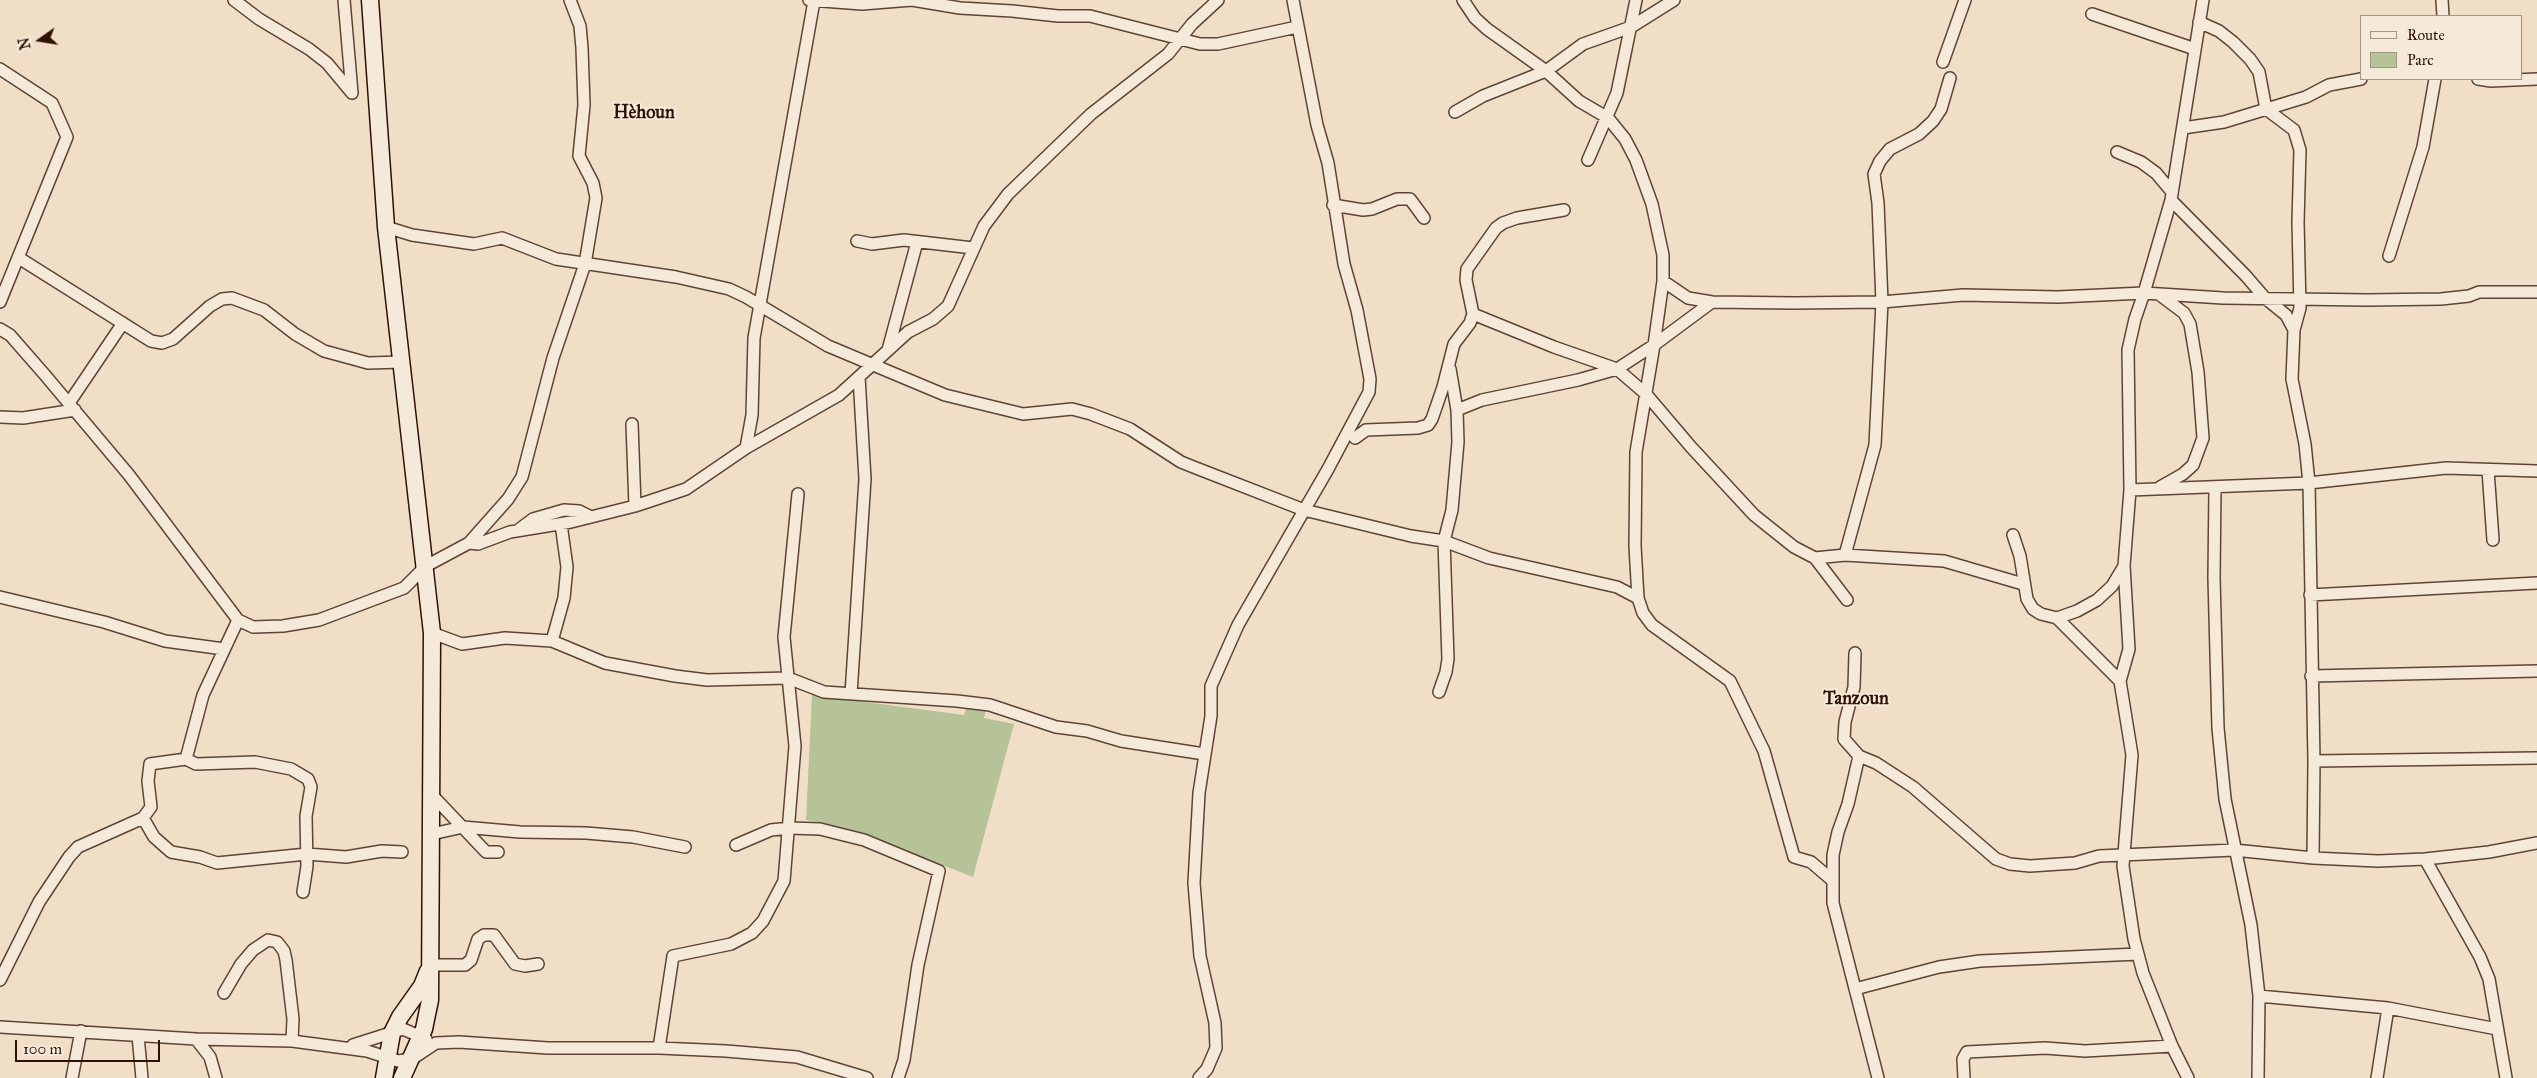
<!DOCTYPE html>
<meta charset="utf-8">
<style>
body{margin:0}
#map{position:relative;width:2537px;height:1078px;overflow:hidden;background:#f0dfc6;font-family:"IM FELL Great Primer",serif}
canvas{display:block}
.legend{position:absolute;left:2360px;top:15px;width:162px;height:65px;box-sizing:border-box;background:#f5eada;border:1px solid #a59384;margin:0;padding:6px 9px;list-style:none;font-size:15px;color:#2e1104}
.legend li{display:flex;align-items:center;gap:10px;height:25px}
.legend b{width:25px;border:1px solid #a59384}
.north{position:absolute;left:15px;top:15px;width:50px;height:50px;-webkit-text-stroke:4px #f5eada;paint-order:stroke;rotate:257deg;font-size:14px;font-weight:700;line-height:20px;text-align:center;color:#2e1104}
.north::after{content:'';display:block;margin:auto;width:18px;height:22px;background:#2e1104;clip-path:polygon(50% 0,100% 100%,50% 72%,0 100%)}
.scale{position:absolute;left:15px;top:1040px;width:145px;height:22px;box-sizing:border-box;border:2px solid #2e1104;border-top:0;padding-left:6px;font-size:15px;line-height:18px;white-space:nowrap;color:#2e1104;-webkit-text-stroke:4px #f5eada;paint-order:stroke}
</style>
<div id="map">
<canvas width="2537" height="1078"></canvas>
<ul class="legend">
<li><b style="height:6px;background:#f5eada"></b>Route</li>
<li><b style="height:14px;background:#b6c298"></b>Parc</li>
</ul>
<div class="north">N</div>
<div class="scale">100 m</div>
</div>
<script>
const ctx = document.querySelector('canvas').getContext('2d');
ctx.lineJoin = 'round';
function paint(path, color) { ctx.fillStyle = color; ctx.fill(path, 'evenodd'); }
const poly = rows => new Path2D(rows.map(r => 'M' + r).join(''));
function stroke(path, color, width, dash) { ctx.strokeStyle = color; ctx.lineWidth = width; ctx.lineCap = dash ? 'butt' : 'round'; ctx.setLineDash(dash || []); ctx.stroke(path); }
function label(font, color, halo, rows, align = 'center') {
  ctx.font = font + ' "IM FELL Great Primer",serif'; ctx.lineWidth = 4; ctx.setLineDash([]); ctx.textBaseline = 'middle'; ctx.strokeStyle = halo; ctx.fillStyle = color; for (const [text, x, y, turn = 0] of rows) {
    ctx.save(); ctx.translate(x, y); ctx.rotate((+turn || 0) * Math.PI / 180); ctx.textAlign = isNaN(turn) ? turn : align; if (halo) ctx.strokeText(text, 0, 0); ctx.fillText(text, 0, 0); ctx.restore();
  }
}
const green = poly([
 [812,695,964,715,967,706,986,709,984,718,1014,724,973,877,876,839,833,825,806,820]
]);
const street = poly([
 [234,0,259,19,309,49,327,63,352,93],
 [344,0,352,93],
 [809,0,862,4,912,0,960,8,1012,11,1058,16,1090,16,1200,44,1218,44,1297,27],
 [1463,0,1475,18,1487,29,1546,71,1579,101,1608,118,1625,139,1636,160,1652,204,1663,255,1663,281,1654,345,1636,452,1635,546,1638,598,1643,613,1652,625,1730,681,1764,751,1794,857,1811,862,1832,880],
 [2442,0,2443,16],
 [2092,14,2195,49],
 [2199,22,2219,31,2233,42,2250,59,2259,72,2266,109,2294,130,2300,150,2298,222,2300,308,2294,330],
 [1943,62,1965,0],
 [0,69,52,103,67,137,0,302],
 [2478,79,2491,81,2537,79],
 [1455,112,1483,96,1546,71,1583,44,1631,27,1674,0],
 [2183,128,2224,122,2306,97,2329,85,2361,79],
 [2117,152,2141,162,2156,173,2172,192],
 [1588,160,1617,93,1636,0],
 [2171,200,2246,276,2265,298,2286,315,2294,330,2292,379,2305,444,2309,483,2314,761,2313,858,2378,861,2425,859,2489,852,2537,843],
 [1333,205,1363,210,1372,209,1397,199,1410,199,1424,218],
 [386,227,412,235,474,244,502,238,556,259,676,277,729,289,746,297,828,346,945,395,1023,414,1072,409,1091,414,1130,429,1181,462,1196,468,1304,510,1411,536,1444,541,1489,558,1617,587,1638,598],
 [857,241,872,244,904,240,973,248],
 [2389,256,2423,147,2435,79],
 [19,258,151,341,162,343,173,339,210,306,222,299,232,298,264,310,295,334,324,351,368,363,401,362],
 [1663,281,1688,298,1712,302],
 [1473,314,1554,347,1617,369,1646,394,1691,447,1754,515,1794,547,1815,558,1845,555,1944,561,2023,584],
 [0,329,10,335,45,375,129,475,238,620,203,695,186,759,150,764,148,781,151,807,143,818,78,847,69,857,39,902,0,980],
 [888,350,917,242],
 [69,403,123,323],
 [1457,410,1482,400,1578,380,1617,369,1654,345,1712,302,1794,303,1882,302,1963,295,2058,297,2144,293,2223,298,2367,300,2441,299,2469,296,2479,292,2537,292],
 [0,417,23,418,75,410],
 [632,424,635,506],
 [1355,438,1366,430,1418,428,1428,425,1432,419,1443,387,1454,344,1470,323,1473,314,1466,280,1467,269,1496,228,1503,223,1517,218,1564,210],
 [746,448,752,415,754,338,814,1],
 [2488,470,2493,540],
 [2160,487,2183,474,2193,465,2203,438,2198,372,2190,324,2184,313,2160,295],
 [2215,487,2214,578,2218,728,2225,799,2251,925,2259,996,2258,1078],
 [2130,490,2309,483,2446,468,2537,471],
 [517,531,533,519,564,510,579,511,589,516],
 [2013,535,2020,556,2027,599,2033,609,2041,614,2057,618,2120,681],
 [469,543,508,499,522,477,553,358,585,264,596,198,593,183,579,156,584,105,582,48,580,26,570,0],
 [1845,555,1875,445,1882,302,1878,203,1874,174,1880,161,1890,149,1919,134,1933,121,1941,109,1950,78],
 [1815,558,1847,600],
 [2310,595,2537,583],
 [0,597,104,622,165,641,224,649],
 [2057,618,2077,611,2097,600,2112,586,2124,566],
 [238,620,253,627,283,626,319,620,404,588,426,566,469,543,478,544,510,532,571,522,635,506,686,489,746,448,839,395,908,332,933,319,948,306,984,226,1008,194,1091,114,1168,54,1192,24,1218,0],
 [432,633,462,644,505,638,552,641,605,663,675,676,707,680,788,678,824,692,957,701,990,705,1056,727,1087,731,1121,741,1204,754],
 [552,641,564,598,567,567,561,524],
 [1855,653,1854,687,1845,722,1844,739,1859,756,1876,763,1913,787,1996,859,2010,864,2030,866,2075,863,2099,856,2234,850,2313,858],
 [2311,676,2537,671],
 [1439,692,1446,672,1448,659,1444,541,1452,510,1458,442,1457,410,1450,369],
 [851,694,865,479,859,377],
 [1859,756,1848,804,1838,832,1833,855,1833,903,1878,1078],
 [186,759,196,764,255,762,291,769,308,779,311,787,306,816,307,866,303,892],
 [2314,761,2537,758],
 [432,795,486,852,498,852],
 [143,818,154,837,171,852,200,857,217,863,307,854,346,857,382,851,402,852],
 [432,834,463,827,520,832,586,833,633,837,685,847],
 [736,845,771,830,789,828,820,829,864,840,939,871,918,965,904,1060,898,1078],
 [2425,859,2480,957,2489,979,2506,1078],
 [431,965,465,965,471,960,478,939,484,935,494,935,515,964,525,966,538,964],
 [1855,989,1939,967,1980,961,2138,954],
 [224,993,241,964,253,950,268,940,277,942,284,951,286,960,293,1019,292,1041],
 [2259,996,2388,1008,2377,1078],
 [2388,1008,2497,1029],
 [0,1027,196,1039,292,1041,367,1051,398,1061,412,1059,436,1043,459,1042,548,1048,659,1048,726,1051,797,1057,867,1078],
 [138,1036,142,1078],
 [196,1039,210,1057,216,1078],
 [353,1045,403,1029,426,1039],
 [659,1048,673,956,731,944,752,933,763,921,784,881,795,746,784,637,798,494],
 [72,1078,81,1031],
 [1199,1078,1207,1069,1216,1048,1215,1023,1200,956,1194,883,1199,793,1211,716,1211,686,1238,625,1328,469,1369,392,1370,379,1357,310,1344,264,1328,163,1317,125,1293,0],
 [1964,1078,1963,1059,1967,1052,2045,1048,2085,1051,2172,1046],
 [2188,1078,2172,1046,2143,973,2134,939,2123,866,2132,755,2120,681,2129,649,2124,566,2130,490,2128,350,2135,319,2144,293,2171,200,2203,0]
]);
const secondary = poly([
 [370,0,386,227,432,633,430,1000,424,1029,402,1078],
 [384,1078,392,1033,400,1017,422,986,428,971]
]);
const quarterNames = [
 ["Hèhoun",644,114],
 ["Tanzoun",1856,700]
];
paint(green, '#b6c298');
stroke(street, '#5e4434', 14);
stroke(secondary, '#2e1104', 19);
stroke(street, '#f5eada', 11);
stroke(secondary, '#f5eada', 16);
label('bold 18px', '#2e1104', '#f5eada', quarterNames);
</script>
